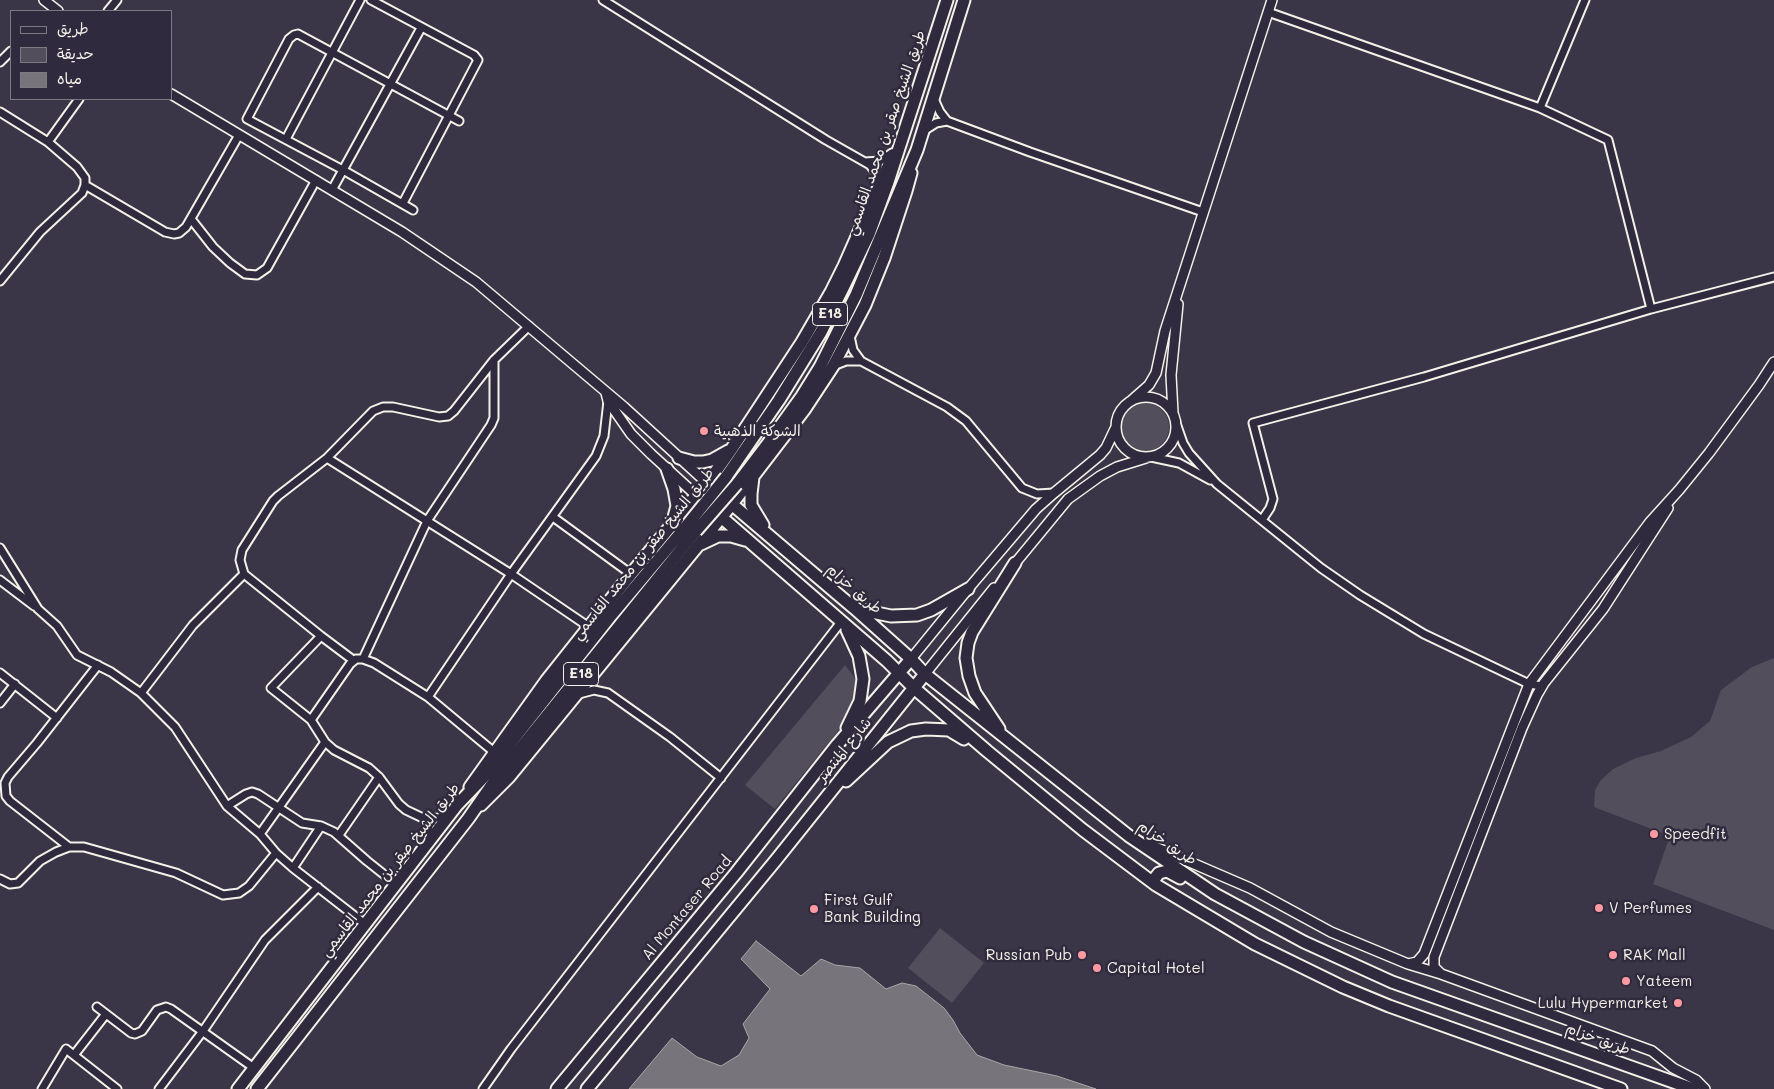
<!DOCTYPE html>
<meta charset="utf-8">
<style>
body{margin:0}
#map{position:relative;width:1774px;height:1089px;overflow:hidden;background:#3b3647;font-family:Mali,"Playpen Sans Arabic",sans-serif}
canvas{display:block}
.legend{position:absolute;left:10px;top:10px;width:162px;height:90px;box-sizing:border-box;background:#2f2a3d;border:1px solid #7e7a81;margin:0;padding:6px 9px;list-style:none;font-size:15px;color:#f4f1e8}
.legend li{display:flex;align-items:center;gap:10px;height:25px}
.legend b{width:25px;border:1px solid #7e7a81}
</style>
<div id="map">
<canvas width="1774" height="1089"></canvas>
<ul class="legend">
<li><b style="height:6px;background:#2f2a3d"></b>طريق</li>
<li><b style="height:14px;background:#534e5c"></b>حديقة</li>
<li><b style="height:14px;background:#78747b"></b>مياه</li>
</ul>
</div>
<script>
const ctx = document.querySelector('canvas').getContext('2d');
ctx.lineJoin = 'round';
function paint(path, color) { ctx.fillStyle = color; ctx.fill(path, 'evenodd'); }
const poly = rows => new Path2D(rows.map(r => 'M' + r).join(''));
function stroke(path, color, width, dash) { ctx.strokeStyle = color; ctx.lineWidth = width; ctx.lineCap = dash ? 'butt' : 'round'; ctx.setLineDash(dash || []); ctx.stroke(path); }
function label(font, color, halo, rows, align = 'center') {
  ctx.font = font + ' Mali,"Playpen Sans Arabic",sans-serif'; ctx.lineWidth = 5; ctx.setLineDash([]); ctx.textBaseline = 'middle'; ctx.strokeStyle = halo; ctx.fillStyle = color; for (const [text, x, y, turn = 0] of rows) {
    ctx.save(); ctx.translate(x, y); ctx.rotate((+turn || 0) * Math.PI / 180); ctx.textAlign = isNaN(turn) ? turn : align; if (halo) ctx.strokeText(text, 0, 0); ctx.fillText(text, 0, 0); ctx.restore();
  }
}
const green = poly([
 '1121 427a24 24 0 1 1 48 0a24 24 0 1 1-48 0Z',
 [1774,658,1774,930,1653,884,1670,836,1594,807,1595,790,1601,780,1613,769,1636,758,1661,751,1691,737,1710,721,1721,690,1752,667],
 [845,665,857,681,858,699,850,716,775,809,745,785],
 [940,928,984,963,952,1003,908,968]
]);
const water = poly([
 [756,941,801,976,821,959,835,965,860,968,886,989,902,983,916,986,944,1008,953,1020,960,1033,977,1055,1004,1065,1057,1076,1096,1089,629,1089,672,1038,697,1057,721,1066,739,1055,749,1038,743,1024,770,989,741,959,756,941]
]);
const minor = poly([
 [371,0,474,55,478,60,403,203],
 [603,0,826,140,870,165,877,174,878,186],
 [108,11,117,0],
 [1268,12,1540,108,1608,140,1651,309],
 [0,62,11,51],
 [934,99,940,112,947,121,1030,152,1203,212],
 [1540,108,1585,0],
 [0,112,48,142,77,167,85,178,85,185,82,193,40,232,0,281],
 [925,130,936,123,947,121],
 [286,139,360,0],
 [48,142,79,99],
 [865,162,880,161,892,153],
 [85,185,165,232,174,234,179,233,186,227,239,135],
 [332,190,421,28],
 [413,210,343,170,247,119,289,39,294,35,298,34,459,121],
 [191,219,213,247,230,263,245,274,257,275,267,268,316,180],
 [850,336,853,350,861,361,947,407,966,421,1022,488,1037,494,1054,493],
 [833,366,846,361,861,361],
 [1176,423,1183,443,1189,453,1217,484,1321,568,1360,595,1424,634,1529,684,1542,686],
 [1151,457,1179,463,1210,480],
 [327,458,511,574,589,627],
 [553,517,631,574],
 [1262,520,1270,508,1273,499,1253,423,1424,377,1651,309,1774,277],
 [0,548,38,609,57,626,77,655,111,672,141,693,175,727,227,806,260,834,276,853,293,868,365,924],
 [244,574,321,636,353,660],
 [0,580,34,606],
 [321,636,271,688,311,720,325,742,334,750,369,768,379,777,399,804,406,810,425,819,438,818,448,815],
 [363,659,427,521,491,425,494,418,494,360],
 [0,673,57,718],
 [141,693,193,625,244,574,240,560,242,550,273,501,278,496,327,458,373,411,383,407,393,407,439,417,448,416,454,411,494,360,529,326],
 [579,694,594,690,608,693,670,737,721,778],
 [428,697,511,574,596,456,604,436,608,401],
 [0,703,15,684],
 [311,720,350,664,356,659,363,659,374,663,428,697,494,752],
 [227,806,246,794,252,792,258,794,302,823,321,826,334,832,367,861,396,884],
 [425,819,429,830,430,840],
 [260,834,325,742],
 [339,835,379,777],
 [69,847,10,801,6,796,5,783,8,777,37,743,98,665],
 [293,868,321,826],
 [0,879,10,884,18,883,40,861,56,852,69,847,84,847,176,873,223,895,239,893,249,886,276,853],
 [97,1007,131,1033,135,1034,142,1031,157,1010,166,1007,171,1009,254,1068],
 [74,1055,106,1014],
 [42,1089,66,1049,117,1089],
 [159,1089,203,1031,265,940,318,887],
 [483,1089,511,1049,841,622]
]);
const tertiary = poly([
 [44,0,58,11],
 [171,94,402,232,476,282,624,407,707,483],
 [606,393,608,401,631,434,651,454,697,496],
 '1116 427a30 30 0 1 1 60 0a30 30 0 1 1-60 0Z',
 [1132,400,1149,385,1156,373,1165,331,1272,0],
 [1173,413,1171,375,1178,304],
 [1012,567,1068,499,1100,476,1117,467,1146,458],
 [911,659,968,589,1036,509,1054,493,1100,455,1106,448,1115,429],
 [925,674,994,588],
 [1148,844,1250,888,1331,932,1408,964,1441,974,1652,1051,1673,1068,1696,1080,1705,1089],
 [1408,964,1417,962,1424,954,1529,684,1650,522,1679,490,1709,453,1759,385,1774,362],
 [1441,974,1434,967,1434,957,1522,728,1537,695,1544,683,1603,609,1668,508]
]);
const primary = poly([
 [679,458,694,462,703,462,712,460,728,451],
 [667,469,674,489,677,506,673,521],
 [753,477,751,494,751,505,763,525],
 [707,483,854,608,911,659,925,674,1129,836,1215,894,1304,942,1392,982,1693,1089],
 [697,496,887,661,914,688,987,751,1083,830,1156,885,1255,944,1343,987,1389,1006,1621,1089],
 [701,544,718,536,731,536,745,540],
 [857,609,891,616,917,615,931,610,968,589],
 [847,728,860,701,863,679,859,656,847,630],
 [999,729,975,693,969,676,966,658,968,643,972,632,1015,563],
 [846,781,888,742,911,731,926,729,949,730,964,739],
 [470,787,546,681,631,574,714,474,733,447,802,342,831,292,844,266,893,155],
 [481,805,509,777,732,504,804,410,833,366,865,305,884,258,906,191,911,173],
 [1152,882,1159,873,1167,871,1180,878],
 [557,1089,736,873,837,745,911,659],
 [587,1089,776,860,925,674]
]);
const trunk = poly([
 [726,477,779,400,821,332,844,286,869,234,888,182,947,0],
 [737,484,769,442,802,396,820,367,856,295,917,150,964,0],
 [238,1089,457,805,482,779,609,618,688,524],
 [257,1089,468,819,498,776,696,531]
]);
const trunkBridge = poly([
 [688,524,726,477],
 [696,531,737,484]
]);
const markers = [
 [704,431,5,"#ff9aa2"],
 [1654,834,5,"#ff9aa2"],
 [1599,908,5,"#ff9aa2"],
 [814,909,5,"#ff9aa2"],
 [1082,955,5,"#ff9aa2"],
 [1613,955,5,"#ff9aa2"],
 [1097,968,5,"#ff9aa2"],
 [1626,981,5,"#ff9aa2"],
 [1678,1003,5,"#ff9aa2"]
];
const shields = [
 [830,314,35],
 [581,674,35]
];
const shieldNames = [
 ["E18",830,314],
 ["E18",581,674]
];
const streetNames = [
 ["طريق الشيخ صقر بن محمد القاسمي",886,133,-71],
 ["طريق الشيخ صقر بن محمد القاسمي",643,554,-51],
 ["طريق خزام",854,589,41],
 ["شارع المنتصر",844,750,-51],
 ["طريق خزام",1167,843,34],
 ["طريق الشيخ صقر بن محمد القاسمي",390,870,-52],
 ["Al Montaser Road",687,908,-50],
 ["طريق خزام",1598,1039,20]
];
const poiNames = [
 ["الشوكة الذهبية",714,431],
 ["Speedfit",1664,834],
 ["First Gulf",824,900],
 ["Bank Building",824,917],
 ["V Perfumes",1609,908],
 ["Russian Pub",1072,955,"right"],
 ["RAK Mall",1623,955],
 ["Capital Hotel",1107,968],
 ["Yateem",1636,981],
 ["Lulu Hypermarket",1668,1003,"right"]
];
paint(green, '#534e5c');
paint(water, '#78747b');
stroke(water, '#aaa6a7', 1);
stroke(minor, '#f4f1e8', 11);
stroke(tertiary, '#f4f1e8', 12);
stroke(primary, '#f4f1e8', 15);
stroke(trunk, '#f4f1e8', 15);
stroke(minor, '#2f2a3d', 7);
stroke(tertiary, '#2f2a3d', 9);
stroke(primary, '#2f2a3d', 11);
stroke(trunk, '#2f2a3d', 11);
stroke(trunkBridge, '#f4f1e8', 15, []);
stroke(trunkBridge, '#2f2a3d', 11);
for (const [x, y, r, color] of markers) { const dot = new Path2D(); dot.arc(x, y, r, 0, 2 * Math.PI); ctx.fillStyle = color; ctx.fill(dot); stroke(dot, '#2f2a3d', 2); }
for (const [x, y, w] of shields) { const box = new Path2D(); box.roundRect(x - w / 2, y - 11.5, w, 23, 4); ctx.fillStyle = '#2f2a3d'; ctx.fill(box); stroke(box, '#f4f1e8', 1); }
label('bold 14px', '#f4f1e8', null, shieldNames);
label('15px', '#f4f1e8', '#2f2a3d', streetNames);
label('15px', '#f4f1e8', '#2f2a3d', poiNames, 'left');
</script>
